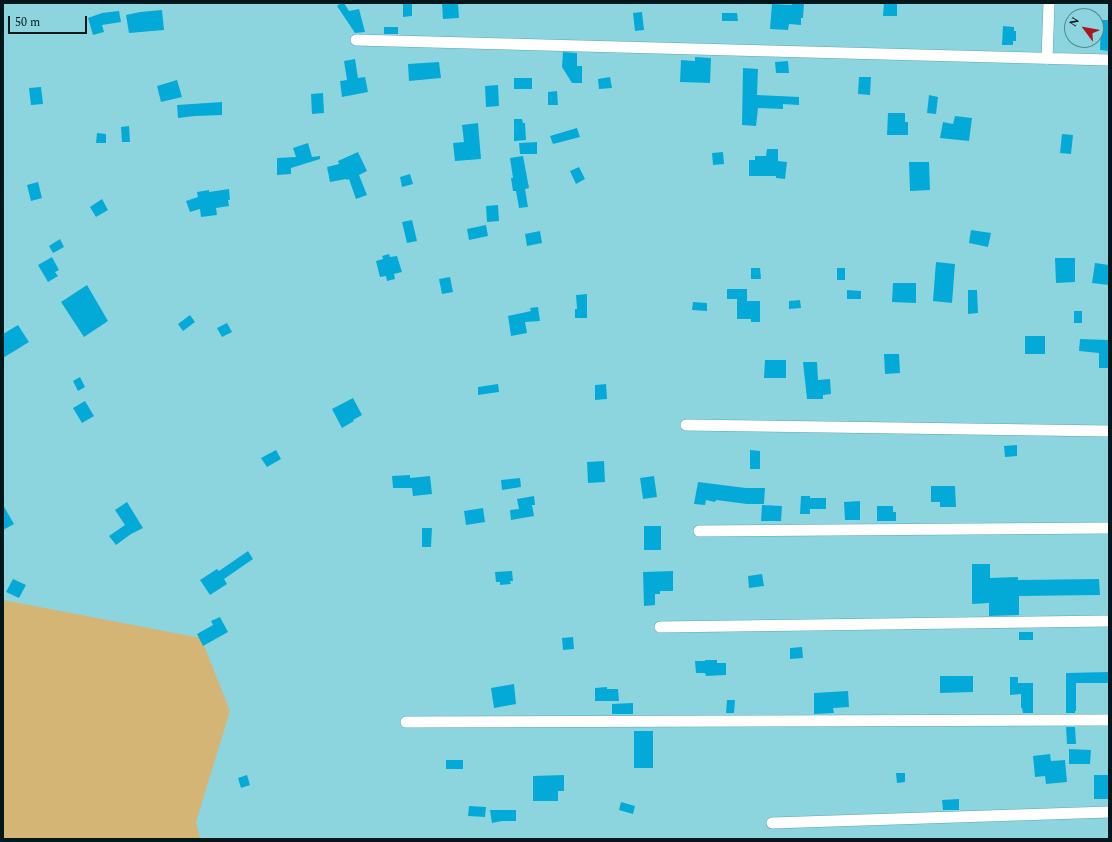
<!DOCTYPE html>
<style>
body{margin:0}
#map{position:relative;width:1112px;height:842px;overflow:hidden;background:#8cd5de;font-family:Spectral,serif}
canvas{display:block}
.frame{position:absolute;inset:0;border:4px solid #00181c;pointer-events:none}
.north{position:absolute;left:1064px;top:8px;width:40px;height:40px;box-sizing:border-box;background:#8cd5de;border:1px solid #548990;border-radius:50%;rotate:302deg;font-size:11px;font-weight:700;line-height:16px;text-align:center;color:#00181c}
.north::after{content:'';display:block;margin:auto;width:14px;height:18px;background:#ab1720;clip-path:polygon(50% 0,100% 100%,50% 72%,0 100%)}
.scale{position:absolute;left:8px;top:16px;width:79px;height:18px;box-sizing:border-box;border:2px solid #00181c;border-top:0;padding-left:5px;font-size:12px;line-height:14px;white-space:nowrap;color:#00181c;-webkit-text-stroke:3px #8cd5de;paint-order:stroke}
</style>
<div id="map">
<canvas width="1112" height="842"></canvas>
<div class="frame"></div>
<div class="north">N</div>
<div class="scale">50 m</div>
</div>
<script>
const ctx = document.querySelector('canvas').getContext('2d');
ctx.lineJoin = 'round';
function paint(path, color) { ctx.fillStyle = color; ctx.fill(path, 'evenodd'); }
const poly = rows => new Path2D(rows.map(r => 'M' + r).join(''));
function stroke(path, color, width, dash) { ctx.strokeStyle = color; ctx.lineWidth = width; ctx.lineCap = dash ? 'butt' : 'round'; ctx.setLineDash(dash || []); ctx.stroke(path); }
const green = poly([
 [3,600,201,638,230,711,196,822,200,839,3,839]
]);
const building = poly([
 [341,3,344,3,349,11,359,9,365,32,355,33,337,6],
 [403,3,412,3,412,16,403,17],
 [442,3,458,3,459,18,443,19],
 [791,3,804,3,803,18,801,18,801,25,789,24,788,30,770,29,772,4,792,5],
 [884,3,897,3,897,16,883,16],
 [162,10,164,30,129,33,126,15,140,12],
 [119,11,121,22,102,25,104,32,93,35,88,18,102,13],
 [642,12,644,30,635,31,633,13],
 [722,13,737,13,738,21,722,21],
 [1101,20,1109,20,1109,51,1100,50],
 [1003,26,1014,27,1014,31,1016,31,1016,41,1013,41,1013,45,1002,45],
 [384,27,398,27,398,34,384,34],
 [563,52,577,53,577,66,582,66,582,83,572,83,562,67],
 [695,57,711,58,710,83,680,82,681,60,695,61],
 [355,59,358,78,365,77,368,92,342,97,340,81,347,80,344,61],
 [788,61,789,73,776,73,775,62],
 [439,62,441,78,409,81,408,64],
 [743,68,758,69,757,95,799,97,799,105,783,104,783,109,758,108,756,126,742,125],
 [610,77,612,88,599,89,598,79],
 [859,77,871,77,870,95,858,94],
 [514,78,532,78,532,89,514,89],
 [177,80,182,97,161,102,157,86],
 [498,85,499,106,486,107,485,86],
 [41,87,43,104,31,105,29,88],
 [557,91,558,105,548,105,548,92],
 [323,93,324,113,312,114,311,94],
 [929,95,938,97,936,114,927,113],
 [222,102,222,115,195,116,178,118,177,105],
 [888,113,905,113,905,122,908,122,908,135,887,135],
 [955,116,972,118,969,141,940,138,943,122,953,124],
 [514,119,522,119,523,123,525,123,526,140,514,141],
 [478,123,481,159,455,161,453,143,464,142,462,125],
 [129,126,130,142,122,142,121,127],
 [577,128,580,137,553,144,550,136],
 [97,133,106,134,106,143,96,143],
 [1062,134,1073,135,1071,154,1060,153],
 [537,142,537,154,520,154,519,143],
 [308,143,312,157,320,156,320,159,291,168,291,174,277,175,277,158,296,157,293,148],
 [767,149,778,149,778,161,787,162,785,179,776,178,776,176,749,176,749,160,755,160,755,156,766,156],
 [358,152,367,171,359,175,367,195,356,199,349,179,347,180,346,179,330,182,327,167,339,164,338,161],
 [723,152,724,164,713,165,712,153],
 [523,156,529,188,525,189,528,207,519,208,516,191,513,191,511,178,513,178,510,158],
 [909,162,929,162,930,190,910,191],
 [579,167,585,179,576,184,570,171],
 [410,174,413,184,402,187,400,177],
 [38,182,42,198,31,201,27,185],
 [229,189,230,200,228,200,229,206,216,208,217,215,201,217,200,209,190,212,186,201,198,197,197,192,209,190,209,192],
 [102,199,108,210,96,217,90,207],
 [498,205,499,221,487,222,486,206],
 [412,220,417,241,407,243,402,222],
 [486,225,488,236,469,240,467,229],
 [971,230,991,233,988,247,969,243],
 [540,231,542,243,527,246,525,234],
 [60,239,64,247,53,253,49,246],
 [389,254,390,257,397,256,402,272,394,274,395,279,387,281,386,276,380,277,376,261,383,259,382,256],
 [52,257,59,270,55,272,58,276,48,282,38,265],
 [1055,258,1075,258,1075,282,1056,283],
 [936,262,955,264,952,303,933,301],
 [1095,263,1109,265,1109,285,1092,283],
 [751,268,760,268,761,279,751,279],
 [837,268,845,268,845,280,837,280],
 [450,277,453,292,442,294,439,279],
 [893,283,916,283,916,303,892,302],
 [87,285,108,321,84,337,61,302],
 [727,289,747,289,747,301,760,301,760,322,751,322,751,319,737,319,737,299,727,299],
 [847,290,861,291,861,299,847,299],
 [968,290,977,290,978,313,968,314],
 [587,294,587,318,575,318,575,309,577,309,576,295],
 [800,300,801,308,789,309,789,301],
 [693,302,707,303,707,311,692,310],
 [538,307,540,321,525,322,527,333,511,336,508,316,531,311,530,308],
 [1074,311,1082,311,1082,323,1074,323],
 [190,315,195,322,183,331,178,324],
 [227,323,232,332,222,337,217,328],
 [18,325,29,342,3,358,3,334],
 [1025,336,1045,336,1045,354,1025,354],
 [1080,339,1109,340,1109,368,1099,368,1099,353,1079,351],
 [884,354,899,354,900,373,885,374],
 [765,360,786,360,786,378,764,378],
 [803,362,817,362,818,380,830,379,831,394,823,395,823,399,807,399],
 [80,377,85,387,78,391,73,381],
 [498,384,499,392,478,395,478,387],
 [606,384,607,399,595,400,595,385],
 [353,398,362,415,353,420,354,421,342,428,332,409],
 [85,401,94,416,82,423,73,408],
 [1017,445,1017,456,1005,457,1004,446],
 [276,450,281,459,267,467,261,458],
 [750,450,760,451,760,469,750,469],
 [604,461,605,482,588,483,587,462],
 [410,475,410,478,430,476,432,494,413,496,412,488,393,488,392,476],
 [654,476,657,497,643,499,640,478],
 [520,478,521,487,502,490,501,480],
 [698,482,746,488,765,488,764,504,747,504,716,500,715,502,706,500,705,505,694,504],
 [931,486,955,486,956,507,940,507,940,502,931,502],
 [534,496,535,505,532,505,534,516,511,520,510,510,519,509,517,499],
 [801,496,810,496,810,498,826,498,826,509,810,509,810,514,800,514],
 [860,501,860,520,845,520,844,502],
 [127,502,143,528,131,534,116,545,109,536,125,525,115,510],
 [3,505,14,524,3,530],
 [762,505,782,506,781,521,761,521],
 [877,506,893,506,893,512,896,512,896,521,877,521],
 [483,508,485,522,466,525,464,511],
 [644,526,661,526,661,550,644,550],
 [422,528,432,528,431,547,422,547],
 [248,551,253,559,224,579,227,584,210,595,200,580,217,569,219,571],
 [972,564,990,564,990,578,1018,577,1018,580,1099,579,1100,595,1019,596,1019,615,989,616,989,603,972,604],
 [512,571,513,581,510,581,511,584,500,585,500,582,496,582,495,572],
 [673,571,673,591,660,591,660,594,655,594,655,605,644,606,643,572],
 [762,574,764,586,749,588,748,576],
 [13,579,26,585,19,598,6,592],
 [220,617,228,632,203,646,197,634,213,625,211,621],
 [1019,632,1033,632,1033,640,1019,640],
 [573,637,574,649,563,650,562,638],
 [802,647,803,658,790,659,790,648],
 [705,660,717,660,717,663,726,663,726,675,706,676,705,673,696,673,695,661,705,661],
 [1109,672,1109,683,1076,683,1076,711,1075,711,1075,713,1066,713,1066,673],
 [940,676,973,676,973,692,940,693],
 [1010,677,1018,677,1018,683,1033,683,1033,713,1023,713,1022,708,1021,708,1021,694,1010,695],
 [514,684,516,704,494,708,491,688],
 [607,687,607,689,618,689,619,701,595,701,595,688],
 [848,691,849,707,833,708,834,713,814,714,814,693],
 [727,700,735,700,734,713,726,713],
 [633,703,633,714,612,714,612,704],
 [1066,727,1075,727,1076,744,1067,744],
 [634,731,653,731,653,768,634,768],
 [1069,749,1091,750,1090,764,1069,764],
 [1050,754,1051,761,1065,760,1067,782,1046,784,1045,776,1035,777,1033,756],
 [446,760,463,760,463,769,446,769],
 [896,773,905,773,905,782,897,783],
 [247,775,250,785,241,788,238,778],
 [564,775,564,791,558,791,558,801,533,801,533,776],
 [1094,775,1109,775,1109,799,1094,799],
 [959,799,959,810,943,810,942,800],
 [621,802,635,806,633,814,619,810],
 [469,806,486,807,485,817,468,816],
 [490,810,516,810,516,821,502,821,492,823]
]);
const street = poly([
 [356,40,1109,60],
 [1047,59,1049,3],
 [686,425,1109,431],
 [699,531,1109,528],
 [660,627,1109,621],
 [406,722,1109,720],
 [772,823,1109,812]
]);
paint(green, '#d4b576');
paint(building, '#04aad7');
stroke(street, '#5fa7b0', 12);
stroke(street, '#fff', 11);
</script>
